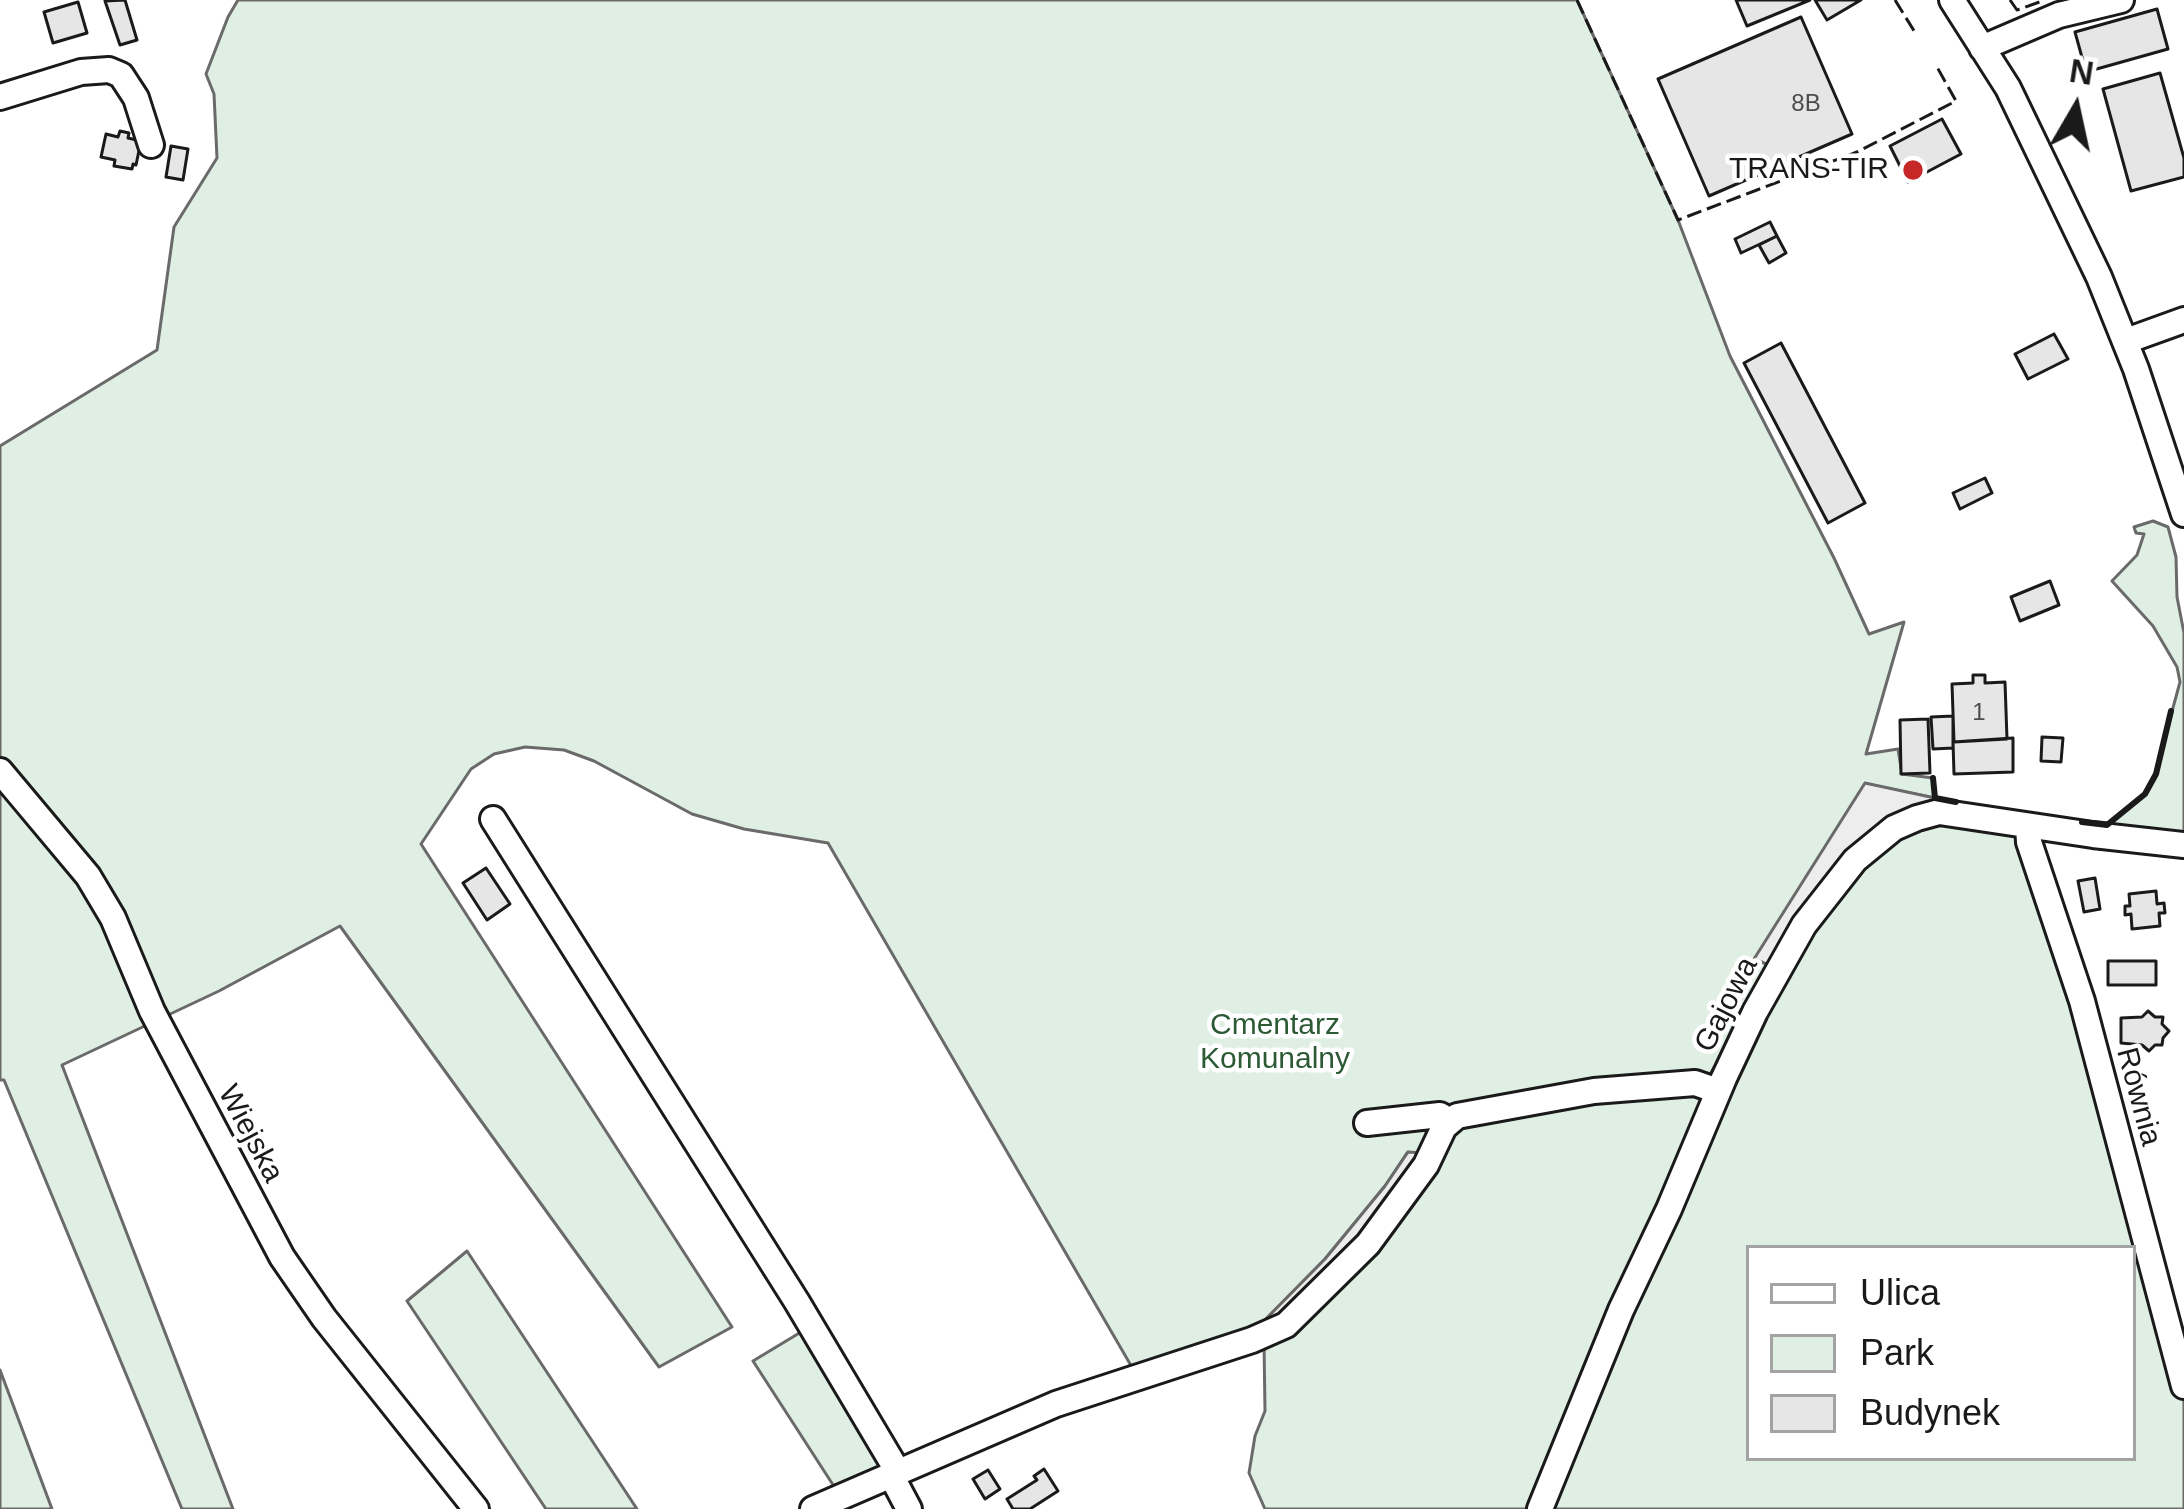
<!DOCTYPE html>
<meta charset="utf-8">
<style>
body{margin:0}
#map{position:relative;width:2184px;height:1509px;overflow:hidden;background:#fff;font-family:Helvetica,sans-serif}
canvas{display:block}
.legend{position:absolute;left:1746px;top:1245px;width:390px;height:216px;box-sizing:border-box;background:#fff;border:3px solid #a3a3a3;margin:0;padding:15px 21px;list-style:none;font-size:36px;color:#1a1a1a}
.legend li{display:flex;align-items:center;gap:24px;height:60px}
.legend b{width:60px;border:3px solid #a3a3a3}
.north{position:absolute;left:2016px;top:48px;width:120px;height:120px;-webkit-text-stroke:9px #fff;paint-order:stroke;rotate:9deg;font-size:33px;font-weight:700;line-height:48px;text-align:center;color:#1a1a1a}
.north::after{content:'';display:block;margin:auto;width:42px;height:54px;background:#1a1a1a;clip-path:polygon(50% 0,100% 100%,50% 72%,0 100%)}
</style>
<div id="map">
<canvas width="2184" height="1509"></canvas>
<ul class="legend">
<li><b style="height:15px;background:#fff"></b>Ulica</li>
<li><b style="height:33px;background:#e0efe3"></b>Park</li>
<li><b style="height:33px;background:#e6e6e6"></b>Budynek</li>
</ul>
<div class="north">N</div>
</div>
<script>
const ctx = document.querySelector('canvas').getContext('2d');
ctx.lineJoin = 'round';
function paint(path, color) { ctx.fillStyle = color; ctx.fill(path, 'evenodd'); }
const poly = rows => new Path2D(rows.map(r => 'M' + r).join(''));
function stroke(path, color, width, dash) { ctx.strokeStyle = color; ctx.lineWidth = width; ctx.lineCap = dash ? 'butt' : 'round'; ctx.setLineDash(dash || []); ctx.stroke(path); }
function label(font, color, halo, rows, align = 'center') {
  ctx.font = font + ' Helvetica,sans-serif'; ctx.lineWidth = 9; ctx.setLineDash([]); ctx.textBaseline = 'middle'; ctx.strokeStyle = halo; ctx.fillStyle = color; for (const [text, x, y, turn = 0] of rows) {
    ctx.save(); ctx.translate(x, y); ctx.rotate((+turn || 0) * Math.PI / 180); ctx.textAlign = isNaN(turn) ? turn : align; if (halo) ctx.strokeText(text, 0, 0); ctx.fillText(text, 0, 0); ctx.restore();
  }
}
const green = poly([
 [238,0,1577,0,1678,220,1730,356,1834,558,1869,634,1904,622,1866,754,1898,749,1902,774,1933,778,1935,798,1865,784,1755,959,1769,965,1740,1024,1709,1076,1430,1110,1423,1153,1407,1153,1385,1186,1325,1259,1258,1327,1133,1369,828,843,744,829,692,814,594,761,564,750,525,747,494,754,471,769,421,844,732,1327,659,1367,340,926,219,991,62,1065,233,1509,182,1509,4,1080,0,1080,0,446,157,350,174,227,217,158,214,94,206,74,228,17,238,0],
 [2153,521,2168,527,2176,557,2177,597,2184,633,2184,833,2107,825,2145,794,2155,774,2180,682,2177,667,2153,626,2112,581,2137,555,2144,534,2136,533,2134,527,2153,521],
 [1951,824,2021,833,2063,964,2177,1386,2184,1401,2184,1509,1552,1509,1593,1406,1759,1029,1815,928,1861,869,1886,848,1908,833,1930,825,1951,824],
 [1749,1248,2133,1248,2133,1458,1749,1458,1749,1248],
 [1708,1093,1582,1371,1528,1509,1265,1509,1249,1473,1255,1436,1265,1411,1264,1342,1455,1133,1464,1125,1566,1101,1708,1093],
 [467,1251,612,1471,637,1509,546,1509,407,1301,467,1251],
 [806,1329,884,1467,837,1491,753,1361,806,1329],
 [0,1370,52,1509,0,1509,0,1370]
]);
const parking = poly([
 [1865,783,1949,801,1909,810,1878,825,1855,845,1769,965,1754,959,1865,783],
 [1408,1152,1423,1153,1364,1240,1292,1311,1258,1327,1325,1259,1385,1186,1408,1152]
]);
const building = poly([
 [125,0,137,40,120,45,105,1,125,0],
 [1736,0,1810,0,1747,26,1736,0],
 [1815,0,1861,0,1827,20,1815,0],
 [78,2,87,33,53,43,44,12,78,2],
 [2157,9,2168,49,2086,72,2075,32,2157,9],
 [1801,17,1852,134,1709,196,1658,79,1801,17],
 [2160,73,2184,158,2184,177,2131,191,2103,89,2160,73],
 [1942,119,1961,154,1908,182,1890,146,1942,119],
 [120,131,129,133,128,138,141,141,136,165,133,164,132,169,114,166,115,160,101,157,106,134,118,137,120,131],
 [171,146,188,149,183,180,166,177,171,146],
 [1770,222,1777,236,1741,253,1735,239,1770,222],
 [1777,236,1786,253,1769,263,1759,245,1777,236],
 [2054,334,2068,359,2028,379,2015,354,2054,334],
 [1781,343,1865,503,1828,523,1744,363,1781,343],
 [1985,478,1992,493,1960,509,1953,493,1985,478],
 [2050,581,2059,605,2020,621,2011,597,2050,581],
 [1973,675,1985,675,1985,683,2005,682,2007,739,1954,742,1952,684,1973,683,1973,675],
 [1953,716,1953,748,1933,749,1931,717,1953,716],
 [1928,719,1930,773,1901,774,1900,720,1928,719],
 [2042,737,2063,738,2061,762,2041,761,2042,737],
 [2013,738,2013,772,1954,774,1953,742,2013,738],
 [486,868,510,904,487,920,463,883,486,868],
 [2095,878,2100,909,2084,912,2078,881,2095,878],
 [2156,891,2157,904,2164,903,2165,913,2159,913,2160,926,2132,929,2131,914,2125,915,2125,906,2130,906,2129,894,2156,891],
 [2108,961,2156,961,2156,985,2108,985,2108,961],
 [2148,1011,2155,1017,2163,1017,2162,1024,2169,1031,2163,1038,2162,1045,2155,1045,2149,1051,2142,1045,2121,1043,2121,1018,2142,1017,2148,1011],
 [1044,1469,1058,1491,1030,1509,1013,1509,1007,1499,1037,1480,1034,1476,1044,1469],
 [988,1470,1000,1489,985,1499,973,1479,988,1470]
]);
const minor = poly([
 [1952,0,2008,88,2099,277,2136,369,2184,514],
 [1982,48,2059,15,2121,0],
 [0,97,81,72,109,70,121,75,136,98,151,145],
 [2126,341,2184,320],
 [0,771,88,876,113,918,152,1011,282,1257,324,1318,476,1509],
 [493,819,797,1302,898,1472],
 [2028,826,2029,842,2082,1001,2184,1386],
 [1367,1123,1440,1115,1449,1121],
 [891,1475,909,1509],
 [813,1509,1056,1404,1252,1340,1286,1325,1368,1244,1426,1165,1444,1127,1457,1116,1594,1091,1695,1083,1718,1091],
 [1540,1509,1621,1310,1669,1209,1724,1078,1755,1012,1804,925,1855,860,1894,828,1917,818,1939,812,2093,835,2184,845]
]);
const fence = poly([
 [1577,0,1678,220,1857,152,1956,101,1937,67],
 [1895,0,1916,34],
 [2010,0,2017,10,2045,0]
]);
const wall = poly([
 [1933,778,1935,798,1956,802],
 [2082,822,2107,825,2145,794,2156,774,2171,711]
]);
const markers = [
 [1913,170,12,"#c62828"]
];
const numberNames = [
 ["8B",1806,104],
 ["1",1979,713]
];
const poiNames = [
 ["TRANS-TIR",1889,170]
];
const streetNames = [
 ["Gajowa",1727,1005,-63],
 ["Równia",2138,1097,75],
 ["Wiejska",250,1134,62]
];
const parkNames = [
 ["Cmentarz",1275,1026],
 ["Komunalny",1275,1060]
];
paint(green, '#e0efe3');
stroke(green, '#6a6a6a', 3);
paint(parking, '#ededed');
stroke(parking, '#6a6a6a', 3);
paint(building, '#e6e6e6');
stroke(building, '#1a1a1a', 3);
stroke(minor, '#1a1a1a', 30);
stroke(minor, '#fff', 24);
stroke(fence, '#1a1a1a', 3, [15, 6]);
stroke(wall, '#1a1a1a', 6);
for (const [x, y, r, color] of markers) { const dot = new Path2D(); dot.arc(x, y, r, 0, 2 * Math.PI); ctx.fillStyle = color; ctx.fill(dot); stroke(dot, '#fff', 4.5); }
label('24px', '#4d4d4d', null, numberNames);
label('30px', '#1a1a1a', '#fff', poiNames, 'right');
label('30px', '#1a1a1a', '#fff', streetNames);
label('30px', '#2b5a34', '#fff', parkNames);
</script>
